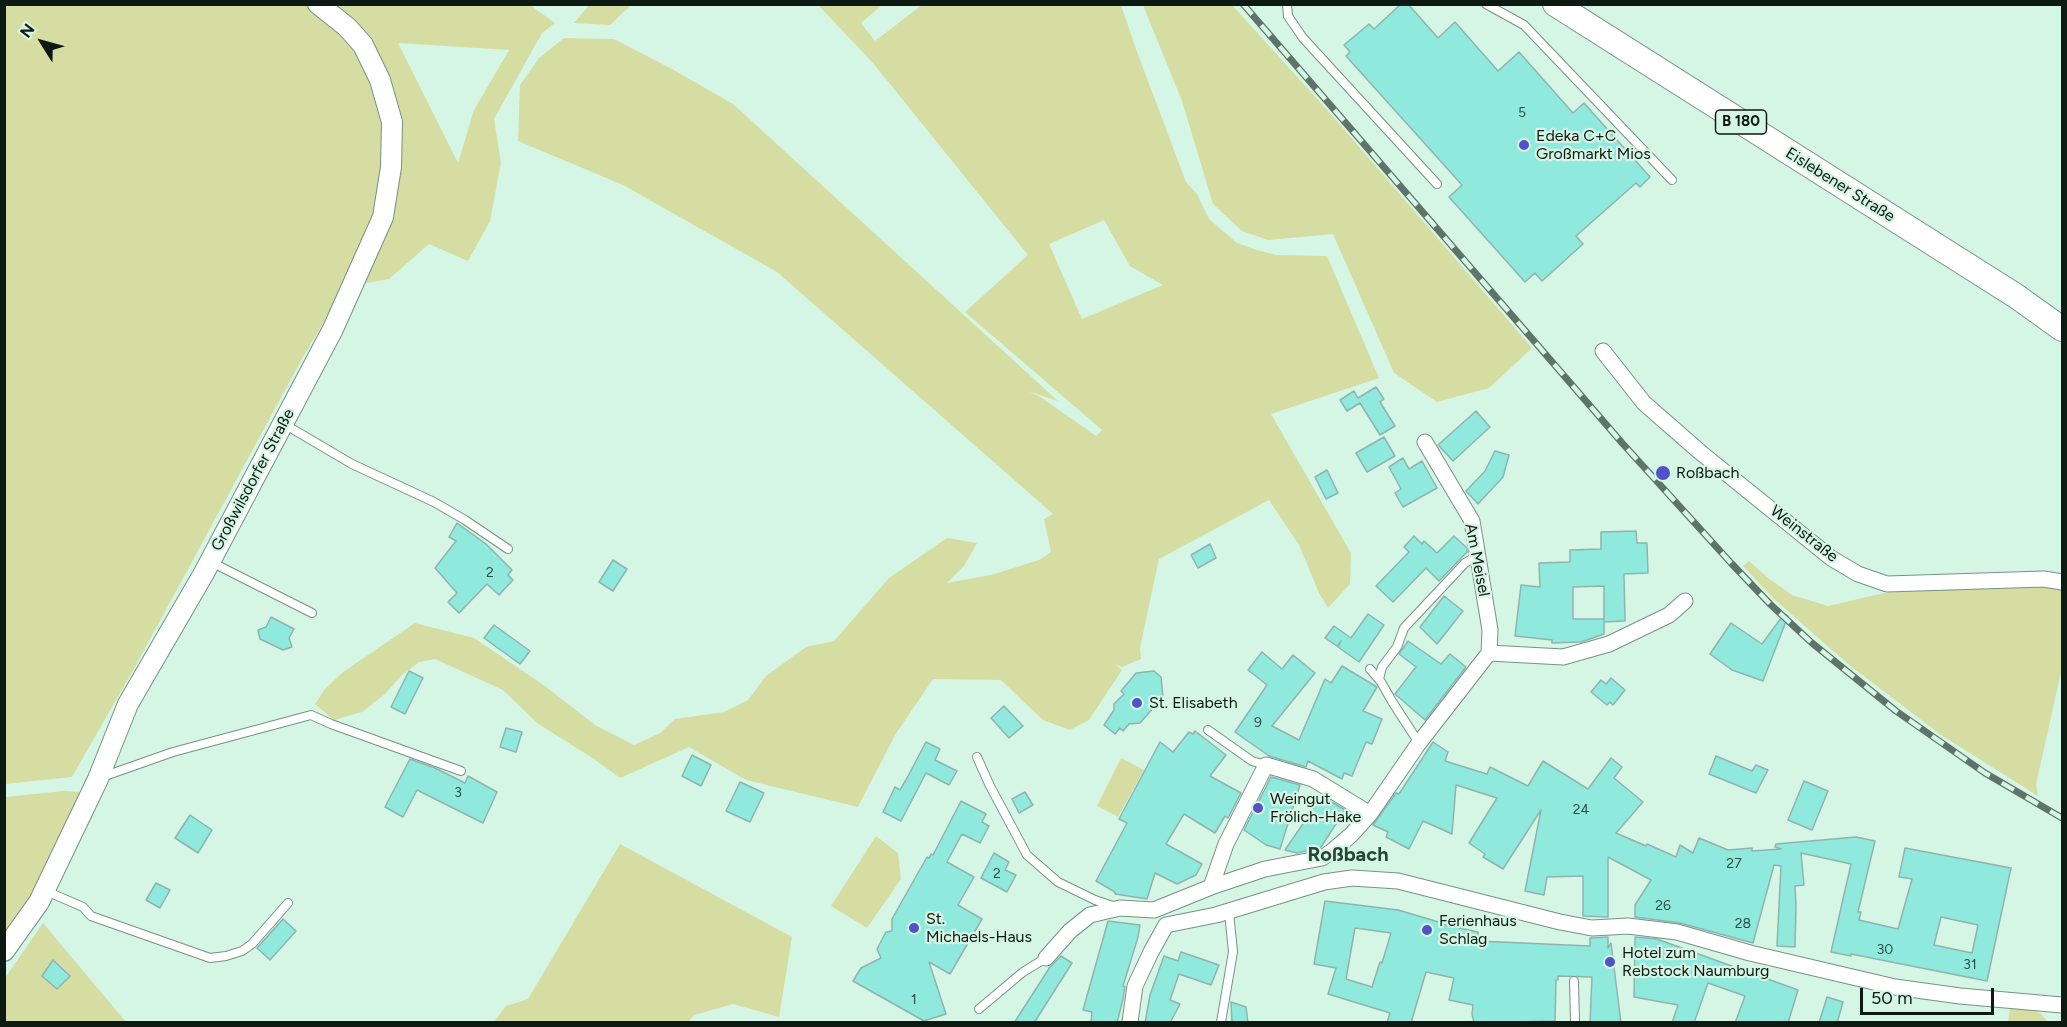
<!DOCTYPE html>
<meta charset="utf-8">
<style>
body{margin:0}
#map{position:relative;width:2067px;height:1027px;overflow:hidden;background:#d6f6e5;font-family:Figtree,sans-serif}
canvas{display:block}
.frame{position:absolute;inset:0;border:6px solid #0d1913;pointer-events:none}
.north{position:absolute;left:12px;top:12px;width:60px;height:60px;-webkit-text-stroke:4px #d6f6e5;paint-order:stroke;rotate:307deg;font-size:16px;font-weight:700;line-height:24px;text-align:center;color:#0d1913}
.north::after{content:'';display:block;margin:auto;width:21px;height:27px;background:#0d1913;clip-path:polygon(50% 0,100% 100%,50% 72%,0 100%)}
.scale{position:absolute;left:1860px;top:988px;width:134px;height:27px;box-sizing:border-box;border:3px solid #0d1913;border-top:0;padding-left:8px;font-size:18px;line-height:21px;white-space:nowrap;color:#0d1913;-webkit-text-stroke:4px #d6f6e5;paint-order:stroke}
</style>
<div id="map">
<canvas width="2067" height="1027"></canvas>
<div class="frame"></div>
<div class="north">N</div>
<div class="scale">50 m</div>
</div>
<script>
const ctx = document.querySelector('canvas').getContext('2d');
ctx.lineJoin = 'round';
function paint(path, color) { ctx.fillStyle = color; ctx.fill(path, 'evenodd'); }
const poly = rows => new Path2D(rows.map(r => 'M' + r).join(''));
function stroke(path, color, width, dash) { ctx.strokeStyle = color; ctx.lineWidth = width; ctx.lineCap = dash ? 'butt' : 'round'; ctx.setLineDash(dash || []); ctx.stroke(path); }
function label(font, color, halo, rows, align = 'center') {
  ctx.font = font + ' Figtree,sans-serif'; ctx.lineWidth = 4.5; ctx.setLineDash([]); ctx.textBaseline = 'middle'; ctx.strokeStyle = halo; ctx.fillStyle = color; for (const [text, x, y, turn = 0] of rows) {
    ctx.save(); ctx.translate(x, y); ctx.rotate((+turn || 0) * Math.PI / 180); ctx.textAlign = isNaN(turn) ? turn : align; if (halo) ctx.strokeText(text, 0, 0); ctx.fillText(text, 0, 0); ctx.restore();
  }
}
const green = poly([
 [590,4,631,4,631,5,610,25,574,23],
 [5,5,530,5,555,23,542,33,494,119,501,163,490,221,468,261,429,244,389,279,366,283,368,256,386,239,375,236,303,357,136,665,72,777,5,784],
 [398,43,509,50,474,110,458,163],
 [818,5,882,5,861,23,875,41,922,5,1121,5,1136,49,1186,182,1197,194,1209,219,1237,243,1257,250,1276,255,1327,256,1379,378,1271,414,1351,553,1350,584,1328,608,1319,593,1299,545,1269,500,1159,559,1140,648,1141,659,1122,667,1115,664,1122,670,1089,720,1070,730,1043,720,1001,680,933,679,895,735,858,807,746,780,689,747,620,778,594,759,537,723,503,690,435,659,419,662,401,676,385,694,362,712,334,720,315,704,325,689,343,672,415,623,474,638,545,686,595,725,634,745,660,733,675,719,724,712,748,700,766,676,806,647,834,641,889,578,947,538,977,543,964,566,947,583,991,575,1039,560,1051,552,1044,519,1053,514,777,272,623,185,518,141,520,85,539,58,564,38,614,39,672,69,733,104,1058,401,1028,391,1039,396,1096,436,1102,430,965,312,1028,255,873,63],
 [1104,220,1130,266,1163,285,1082,319,1049,244],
 [1143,5,1232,5,1330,113,1532,348,1489,388,1437,402,1394,373,1333,234,1268,240,1242,231,1213,204,1182,101],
 [1749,561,1767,577,1792,595,1828,606,1884,593,1946,588,2048,586,2062,588,2062,668,2036,784,2038,796,1941,735,1848,664,1774,599,1743,566],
 [1121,758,1144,770,1118,817,1097,806],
 [63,791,83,792,34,891,5,932,5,797],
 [876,836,898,853,901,879,867,928,831,906],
 [620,844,792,937,779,1017,733,1004,694,1015,688,1022,494,1022,506,1006,528,999],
 [43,923,126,1022,5,1022,5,978],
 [2014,1006,2030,1008,2041,1014,2048,1022,2008,1022,2010,1009]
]);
const building = poly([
 [1401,4,1408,4,1438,38,1455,22,1498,71,1519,52,1573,113,1584,103,1650,177,1640,187,1636,183,1576,236,1583,244,1542,281,1535,273,1525,282,1449,197,1462,185,1346,56,1350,52,1344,45,1369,24,1374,29,1401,4],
 [1376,387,1384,399,1380,402,1395,426,1380,435,1360,403,1347,411,1340,400,1354,391,1358,398,1376,387],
 [1476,411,1490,427,1453,461,1438,445,1476,411],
 [1384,437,1395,456,1367,472,1356,453,1384,437],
 [1495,451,1509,455,1503,477,1478,504,1466,491,1485,471,1495,451],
 [1403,458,1409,469,1422,461,1437,488,1403,507,1395,493,1401,489,1389,467,1403,458],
 [1327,470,1338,493,1326,499,1315,477,1327,470],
 [457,523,486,544,512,570,508,575,513,580,499,595,487,584,459,613,448,602,457,593,435,568,456,541,449,537,457,523],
 [1636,531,1637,543,1647,543,1648,573,1624,574,1625,621,1604,622,1604,586,1573,587,1573,619,1604,619,1604,634,1581,642,1552,643,1552,640,1515,636,1521,585,1540,587,1539,563,1570,562,1570,550,1601,549,1601,532,1636,531],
 [1414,536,1422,544,1424,541,1437,553,1454,536,1467,548,1467,552,1439,581,1426,568,1393,602,1376,586,1409,552,1404,547,1414,536],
 [1210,544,1216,558,1198,568,1191,555,1210,544],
 [613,560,627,569,613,591,599,582,613,560],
 [1444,596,1463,611,1437,644,1420,627,1444,596],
 [1368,614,1384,625,1359,662,1338,647,1341,641,1337,646,1325,638,1334,626,1351,638,1368,614],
 [1784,614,1788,616,1763,681,1732,670,1710,654,1731,623,1762,644,1784,614],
 [271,617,294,629,289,638,292,647,283,650,260,639,258,630,266,627,271,617],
 [494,625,530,651,520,664,484,638,494,625],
 [1408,641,1441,664,1450,654,1466,667,1425,720,1395,694,1416,667,1399,654,1408,641],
 [1262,652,1282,669,1293,655,1315,673,1272,726,1299,740,1325,679,1331,683,1342,666,1377,687,1363,711,1382,719,1372,744,1366,742,1352,776,1344,773,1342,779,1308,761,1306,767,1269,756,1235,732,1267,685,1248,670,1262,652],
 [409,671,423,678,405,714,391,707,409,671],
 [1154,671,1161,677,1163,697,1140,723,1129,724,1123,731,1120,728,1115,734,1104,725,1114,710,1114,704,1124,694,1121,691,1136,673,1154,671],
 [1611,678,1625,690,1613,705,1610,702,1607,705,1591,692,1601,680,1606,684,1611,678],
 [1004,706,1023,726,1009,738,991,718,1004,706],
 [506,728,522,732,516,752,500,747,506,728],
 [1195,731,1226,755,1210,776,1241,793,1228,818,1225,816,1215,833,1184,814,1166,844,1202,864,1196,875,1177,884,1155,873,1147,899,1115,894,1115,892,1096,881,1127,823,1119,819,1160,742,1173,752,1189,732,1193,734,1195,731],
 [926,742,940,749,935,760,957,771,949,785,926,773,901,821,883,812,895,787,900,790,907,778,926,742],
 [1433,742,1448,752,1445,761,1487,774,1490,767,1528,786,1543,761,1588,789,1611,758,1622,767,1614,778,1643,802,1616,833,1646,846,1647,844,1676,857,1680,845,1693,853,1699,838,1728,850,1752,848,1752,851,1781,849,1775,847,1776,844,1856,837,1875,841,1858,912,1861,912,1859,920,1898,929,1912,879,1899,877,1905,848,2011,868,1987,981,1851,954,1851,956,1831,952,1851,864,1801,853,1804,885,1795,886,1796,906,1795,947,1777,946,1781,866,1774,865,1753,943,1680,923,1635,917,1635,905,1651,880,1608,857,1608,917,1583,916,1583,876,1547,877,1544,895,1525,891,1541,810,1503,869,1483,857,1485,854,1469,843,1497,798,1456,785,1452,834,1423,821,1409,849,1386,837,1388,832,1373,825,1396,793,1399,794,1433,742],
 [1941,917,1978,925,1972,953,1934,945,1941,917],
 [692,755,711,765,701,786,682,776,692,755],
 [1716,756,1752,771,1756,765,1768,770,1756,793,1709,774,1716,756],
 [410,759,435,768,465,783,468,776,497,792,483,823,417,790,403,817,385,807,410,759],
 [1271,777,1300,785,1280,849,1266,845,1244,830,1271,777],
 [1804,781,1828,791,1812,830,1788,820,1804,781],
 [740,782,764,793,750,822,726,811,740,782],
 [1025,792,1033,805,1019,813,1012,799,1025,792],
 [1322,796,1345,810,1321,847,1297,853,1285,850,1322,796],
 [961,801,986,814,982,822,989,826,980,843,962,834,947,862,974,877,958,905,982,919,950,974,929,962,946,1014,924,1021,853,981,861,968,881,958,877,949,886,932,892,931,892,919,927,857,929,858,931,854,933,855,961,801],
 [190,815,212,830,198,853,175,838,190,815],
 [994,853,1009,862,1005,870,1016,875,1007,892,981,878,994,853],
 [156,883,170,890,160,908,146,900,156,883],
 [1325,901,1398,910,1442,923,1441,924,1478,932,1478,941,1590,946,1590,938,1608,937,1608,948,1611,943,1621,1023,1590,1023,1592,977,1558,976,1558,980,1556,980,1555,1021,1474,1023,1472,1014,1473,1005,1449,1000,1454,978,1426,972,1411,1023,1387,1023,1390,1013,1328,994,1336,968,1314,964,1325,901],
 [1355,928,1391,933,1382,963,1380,962,1372,987,1346,979,1355,928],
 [283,919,296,931,270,960,257,948,283,919],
 [1108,921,1140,925,1138,937,1123,986,1125,987,1123,999,1117,1023,1091,1023,1092,1012,1083,1010,1108,921],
 [1635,937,1657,939,1798,990,1788,1023,1735,1023,1745,996,1708,983,1694,1023,1672,1023,1678,1005,1634,997,1635,937],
 [1181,952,1219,965,1211,985,1179,974,1170,1000,1180,1004,1170,1023,1145,1023,1150,995,1164,956,1178,961,1181,952],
 [1061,956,1072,963,1034,1023,1014,1023,1050,967,1061,956],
 [53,960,70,976,57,989,42,976,53,960],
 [1827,997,1843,1002,1837,1023,1819,1023,1827,997],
 [1231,1002,1246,1007,1248,1023,1232,1023,1231,1002]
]);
const service = poly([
 [1287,4,1288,16,1303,38,1437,184],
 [1486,4,1524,25,1672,180],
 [284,424,352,464,434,502,465,520,508,549],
 [211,562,312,613],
 [1370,669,1381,682,1393,703,1419,743],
 [1379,679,1382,667,1397,647,1404,628,1465,563,1477,556],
 [1208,730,1252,761,1266,765],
 [977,757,990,786,1027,855,1058,882,1095,900,1116,907],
 [102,777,173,752,311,715,331,724,461,771],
 [46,891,83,907,91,916,210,958,226,956,242,951,252,944,288,903],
 [1574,981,1575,1022],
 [979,1009,1023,972,1046,958],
 [1221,1022,1233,952,1229,912]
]);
const minor = poly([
 [1603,351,1644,403,1700,452,1831,558,1858,574,1887,584,2044,579,2062,582],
 [1489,653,1563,657,1609,644,1669,615,1685,601],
 [1211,887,1226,844,1266,765,1313,779,1370,814],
 [1166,925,1216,915,1324,882,1352,878,1398,881,1560,922,1592,928,1628,926,1677,932,1750,953,1895,987,1960,996,2062,1005],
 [1046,958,1070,931,1090,915,1120,908,1154,910,1211,887,1265,869,1322,858,1331,852,1351,835,1370,814,1419,743,1489,653,1490,630,1472,521,1425,442],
 [1130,1022,1135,986,1151,952,1166,925]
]);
const tertiary = poly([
 [4,951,39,902,98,779,128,704,204,573,333,329,383,217,391,167,392,122,380,80,363,45,347,27,318,4]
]);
const primary = poly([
 [1555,4,2016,296,2062,329]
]);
const rail = poly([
 [1243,4,1623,444,1731,563,1770,604,1812,643,1896,711,1985,773,2062,818]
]);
const markers = [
 [1524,145,6,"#5351c8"],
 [1663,473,8,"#5351c8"],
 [1137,703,6,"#5351c8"],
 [1258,808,6,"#5351c8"],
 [914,928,6,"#5351c8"],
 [1427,930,6,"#5351c8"],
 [1610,962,6,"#5351c8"]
];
const numberNames = [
 ["5",1522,113],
 ["2",490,573],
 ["9",1258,723],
 ["3",458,793],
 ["24",1581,810],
 ["27",1734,864],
 ["2",997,874],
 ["26",1663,906],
 ["28",1743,924],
 ["30",1885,950],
 ["31",1970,965],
 ["1",914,1000]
];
const shields = [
 [1741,122,51]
];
const shieldNames = [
 ["B 180",1741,122]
];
const poiNames = [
 ["Edeka C+C",1536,136],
 ["Großmarkt Mios",1536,154],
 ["Roßbach",1676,473],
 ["St. Elisabeth",1149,703],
 ["Weingut",1270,799],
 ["Frölich-Hake",1270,817],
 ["St.",926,919],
 ["Michaels-Haus",926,937],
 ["Ferienhaus",1439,921],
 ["Schlag",1439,939],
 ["Hotel zum",1622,953],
 ["Rebstock Naumburg",1622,971]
];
const streetNames = [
 ["Eislebener Straße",1840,185,32],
 ["Großwilsdorfer Straße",253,480,-62],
 ["Weinstraße",1804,534,38],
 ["Am Meisel",1477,560,79]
];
const quarterNames = [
 ["Roßbach",1348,855]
];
paint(green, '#d5dda2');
paint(building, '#8fe9dd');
stroke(building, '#8fb4ae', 1.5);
stroke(service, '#759283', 10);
stroke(minor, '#759283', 17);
stroke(tertiary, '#759283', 22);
stroke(primary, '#759283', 26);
stroke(service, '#fff', 8);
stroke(minor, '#fff', 15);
stroke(tertiary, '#fff', 20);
stroke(primary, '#fff', 24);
stroke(rail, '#5f7368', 7);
stroke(rail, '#d6f6e5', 4.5, [14]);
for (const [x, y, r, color] of markers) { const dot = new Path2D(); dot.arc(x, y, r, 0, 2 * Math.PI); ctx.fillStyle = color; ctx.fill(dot); stroke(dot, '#d6f6e5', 2); }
label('14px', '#2e4d46', null, numberNames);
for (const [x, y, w] of shields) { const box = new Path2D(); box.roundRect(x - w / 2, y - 12, w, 24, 4.5); ctx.fillStyle = '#d6f6e5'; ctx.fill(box); stroke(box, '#0d1913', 1.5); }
label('bold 15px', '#0d1913', null, shieldNames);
label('16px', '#0d1913', '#d6f6e5', poiNames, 'left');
label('16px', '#0d1913', '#d6f6e5', streetNames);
label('bold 20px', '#294436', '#d6f6e5', quarterNames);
</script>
